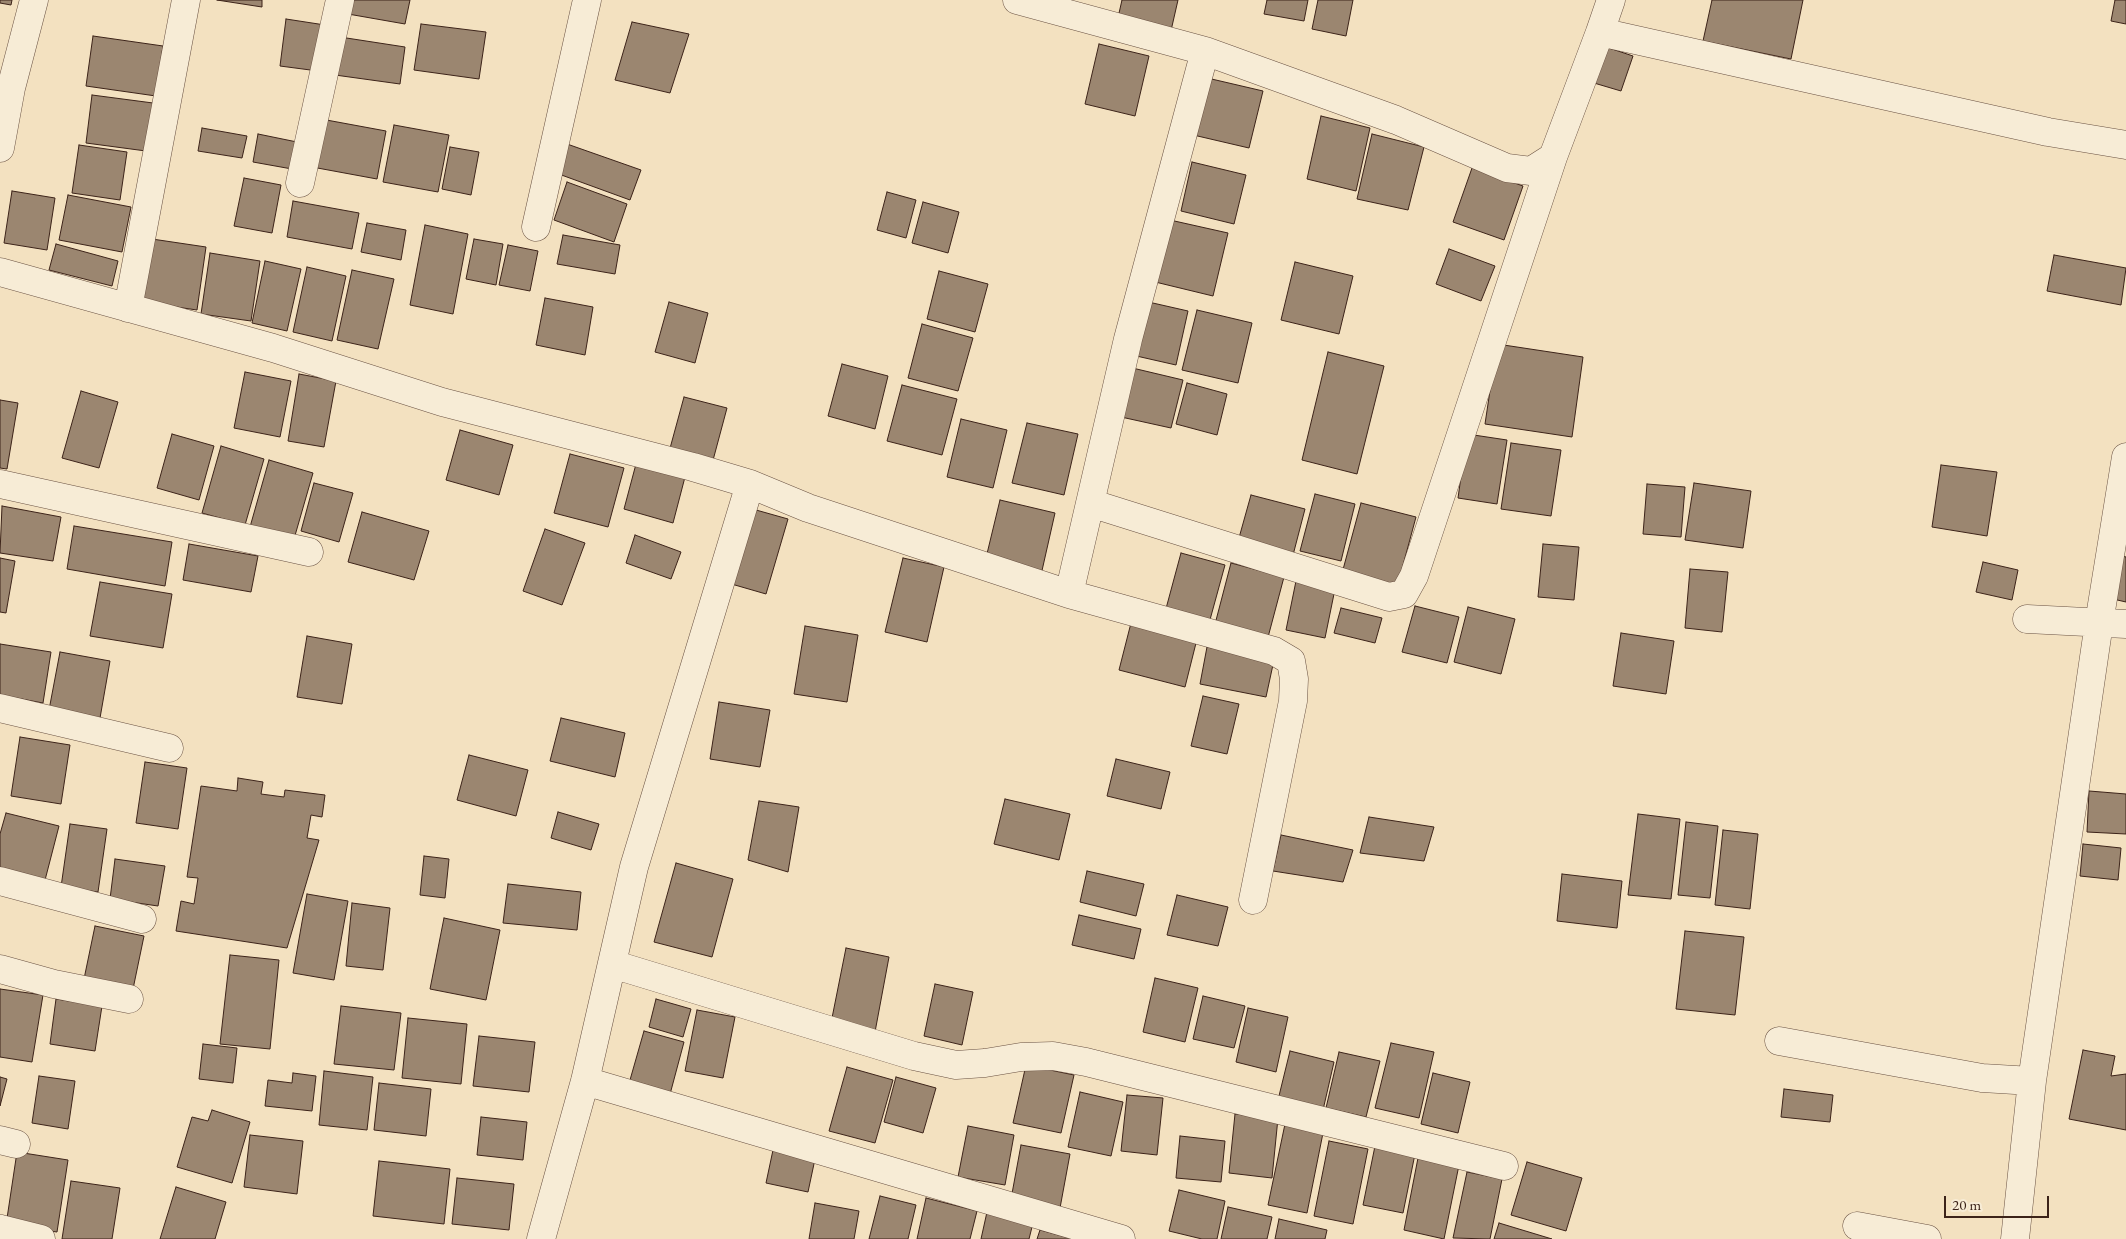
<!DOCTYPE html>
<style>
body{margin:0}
#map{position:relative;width:2126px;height:1239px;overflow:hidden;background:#f3e1c0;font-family:"EB Garamond",serif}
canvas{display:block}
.scale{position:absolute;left:1944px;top:1196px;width:105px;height:22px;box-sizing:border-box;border:2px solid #3c2319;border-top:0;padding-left:6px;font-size:15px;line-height:18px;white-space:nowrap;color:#3c2319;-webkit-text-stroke:4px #f7ecd6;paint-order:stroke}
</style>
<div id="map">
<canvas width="2126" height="1239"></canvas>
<div class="scale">20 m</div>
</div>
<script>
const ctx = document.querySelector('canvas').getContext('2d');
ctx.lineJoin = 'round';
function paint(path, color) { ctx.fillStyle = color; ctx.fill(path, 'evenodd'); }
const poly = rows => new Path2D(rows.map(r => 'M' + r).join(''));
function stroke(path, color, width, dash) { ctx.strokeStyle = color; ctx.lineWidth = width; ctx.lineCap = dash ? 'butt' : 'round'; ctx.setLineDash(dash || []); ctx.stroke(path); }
const building = poly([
 [0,0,12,0,11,5,0,3,0,0],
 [217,0,262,0,262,7,217,0],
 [351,0,410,0,405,24,348,14,351,0],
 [1122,0,1178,0,1170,35,1117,22,1122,0],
 [1267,0,1308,0,1304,21,1264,14,1267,0],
 [1318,0,1353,0,1346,36,1312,29,1318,0],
 [1712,0,1803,0,1791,59,1703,41,1712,0],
 [2115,0,2126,0,2126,24,2111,21,2115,0],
 [286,19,325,25,318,71,280,66,286,19],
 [632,22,689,34,670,93,615,80,632,22],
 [421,24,486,32,479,79,414,70,421,24],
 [93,36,163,46,156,96,86,86,93,36],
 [340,37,405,47,400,84,335,75,340,37],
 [1099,44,1149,56,1135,116,1085,104,1099,44],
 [1606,47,1633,56,1621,91,1594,83,1606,47],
 [1203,77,1263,91,1249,148,1189,134,1203,77],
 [92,95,153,103,146,151,86,143,92,95],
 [1321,116,1370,128,1356,191,1307,179,1321,116],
 [321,119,386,131,377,179,312,167,321,119],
 [394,125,449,135,438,192,383,182,394,125],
 [202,128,247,136,242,158,198,151,202,128],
 [258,134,297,142,292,169,253,162,258,134],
 [1372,134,1424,147,1408,210,1357,199,1372,134],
 [567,144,641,170,630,200,556,173,567,144],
 [79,145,127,152,120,200,72,193,79,145],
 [450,147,479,152,471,195,442,189,450,147],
 [1192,162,1246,175,1234,224,1181,211,1192,162],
 [1472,168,1523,186,1504,240,1453,222,1472,168],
 [244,178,281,185,272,233,234,226,244,178],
 [567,182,627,204,614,242,554,220,567,182],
 [12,191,55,198,47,250,4,243,12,191],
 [887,192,916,200,906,238,877,230,887,192],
 [68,195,131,207,122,252,59,240,68,195],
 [293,201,359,213,352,249,287,237,293,201],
 [923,202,959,212,948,253,912,243,923,202],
 [1161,218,1228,233,1213,296,1147,280,1161,218],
 [367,223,406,230,401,260,361,252,367,223],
 [425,225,468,234,453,314,410,305,425,225],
 [563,235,620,245,615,274,557,264,563,235],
 [152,239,206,247,197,310,142,302,152,239],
 [474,239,503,244,496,285,466,279,474,239],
 [56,244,118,261,112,286,49,270,56,244],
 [508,245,538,251,530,291,499,285,508,245],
 [1449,249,1495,266,1481,301,1436,284,1449,249],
 [210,253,260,261,251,321,201,314,210,253],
 [2054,255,2126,268,2121,305,2047,291,2054,255],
 [265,261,301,269,287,331,252,323,265,261],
 [1295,262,1353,276,1339,334,1281,320,1295,262],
 [307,267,346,276,332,341,293,332,307,267],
 [352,270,394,279,378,349,337,340,352,270],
 [939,271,988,284,975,332,927,319,939,271],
 [545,298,593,307,585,355,536,345,545,298],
 [1144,301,1188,311,1176,365,1132,355,1144,301],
 [669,302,708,313,695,363,655,352,669,302],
 [1197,310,1252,323,1238,383,1182,370,1197,310],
 [922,324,973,338,958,391,908,378,922,324],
 [1497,344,1583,357,1572,437,1485,424,1497,344],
 [1328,352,1384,366,1357,474,1302,460,1328,352],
 [842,364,888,376,875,429,828,416,842,364],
 [1124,366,1183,380,1171,428,1112,415,1124,366],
 [245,372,291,381,280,437,234,428,245,372],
 [299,374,336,381,324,447,288,441,299,374],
 [1187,383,1227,394,1217,435,1176,424,1187,383],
 [902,385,957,399,942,455,887,441,902,385],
 [81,391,118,402,99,468,62,458,81,391],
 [684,397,727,408,712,464,669,452,684,397],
 [0,400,18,403,7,469,0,468,0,400],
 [961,419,1007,430,993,488,947,477,961,419],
 [1027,423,1078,434,1064,495,1012,483,1027,423],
 [460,430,513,445,499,495,446,480,460,430],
 [172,434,214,446,199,500,157,488,172,434],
 [1467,434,1507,440,1497,504,1458,498,1467,434],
 [1511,443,1561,450,1551,516,1501,509,1511,443],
 [221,446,264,459,245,525,202,513,221,446],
 [570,454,624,468,608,527,554,513,570,454],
 [269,460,313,473,294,539,250,527,269,460],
 [636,464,685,477,673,523,624,509,636,464],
 [1941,465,1997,472,1987,536,1932,527,1941,465],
 [314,483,353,493,339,542,301,531,314,483],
 [1694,483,1751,491,1743,548,1685,540,1694,483],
 [1647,484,1685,487,1681,537,1643,534,1647,484],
 [1315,494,1355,504,1341,561,1300,551,1315,494],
 [1251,495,1305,509,1292,559,1237,545,1251,495],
 [1000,500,1055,513,1041,575,985,562,1000,500],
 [1361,503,1416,517,1396,591,1341,577,1361,503],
 [2,506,61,517,53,561,0,553,2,506],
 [749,508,788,519,766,594,728,583,749,508],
 [362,512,429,531,414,580,348,562,362,512],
 [74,526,172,542,165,586,67,569,74,526],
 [545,529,585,543,562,605,523,591,545,529],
 [635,535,681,552,671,579,626,563,635,535],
 [189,544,258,556,251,592,183,580,189,544],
 [1543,544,1579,547,1574,600,1538,597,1543,544],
 [1181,553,1225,565,1208,627,1164,616,1181,553],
 [2122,556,2126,557,2126,602,2113,599,2122,556],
 [0,558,15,561,6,613,0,612,0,558],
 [903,558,944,567,927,642,885,632,903,558],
 [1983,562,2018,570,2012,600,1976,592,1983,562],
 [1231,563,1284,577,1267,641,1214,628,1231,563],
 [1690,569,1728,572,1722,632,1685,628,1690,569],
 [1296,581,1335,589,1325,638,1286,630,1296,581],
 [100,582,172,594,163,648,90,636,100,582],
 [1415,606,1459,617,1447,663,1402,652,1415,606],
 [1468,607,1515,619,1501,674,1454,662,1468,607],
 [1341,608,1382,618,1375,643,1334,633,1341,608],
 [1131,623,1197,639,1185,687,1119,670,1131,623],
 [805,626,858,635,847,702,794,694,805,626],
 [1621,633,1674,641,1666,694,1613,686,1621,633],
 [307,636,352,644,342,704,297,697,307,636],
 [0,644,51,652,43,703,0,695,0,644],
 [1207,647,1274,660,1266,697,1200,684,1207,647],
 [60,652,110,661,100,718,49,710,60,652],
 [1203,696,1239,704,1227,754,1191,746,1203,696],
 [719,702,770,710,760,767,710,759,719,702],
 [561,718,625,733,615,777,550,761,561,718],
 [20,737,70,745,61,804,11,796,20,737],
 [469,755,528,770,516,816,457,800,469,755],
 [1116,759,1170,772,1161,809,1107,796,1116,759],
 [145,762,187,768,178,829,136,823,145,762],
 [238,778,263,782,261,794,284,797,285,790,325,795,322,817,311,815,307,838,319,840,287,948,176,931,181,901,194,904,198,878,187,877,201,786,237,791,238,778],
 [2089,791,2126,794,2126,834,2087,832,2089,791],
 [1005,799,1070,814,1059,860,994,844,1005,799],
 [759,801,799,807,788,872,748,860,759,801],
 [558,812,599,824,591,850,551,838,558,812],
 [6,813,59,826,44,884,0,873,0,834,6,813],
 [1638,814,1680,819,1671,899,1628,895,1638,814],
 [1369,817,1434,827,1424,861,1360,853,1369,817],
 [1686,822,1718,826,1710,898,1678,895,1686,822],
 [70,824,107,829,98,892,61,887,70,824],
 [1723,830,1758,834,1750,909,1715,905,1723,830],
 [1281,835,1353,850,1343,882,1273,871,1281,835],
 [2083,844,2121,848,2118,880,2080,876,2083,844],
 [424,856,449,859,445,898,420,895,424,856],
 [115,859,165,866,158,906,110,899,115,859],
 [676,863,733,879,712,957,654,942,676,863],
 [1087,871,1144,884,1136,916,1080,902,1087,871],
 [1562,874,1622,881,1617,928,1557,921,1562,874],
 [508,884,581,892,577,930,503,923,508,884],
 [307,894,348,901,334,980,293,973,307,894],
 [1177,895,1228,907,1218,946,1167,935,1177,895],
 [352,903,390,908,383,970,346,966,352,903],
 [1079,915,1141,929,1134,959,1072,945,1079,915],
 [444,918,500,930,486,1000,430,989,444,918],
 [95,926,144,936,133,989,84,979,95,926],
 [1685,931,1744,937,1735,1015,1676,1009,1685,931],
 [846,948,889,957,875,1032,831,1023,846,948],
 [230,955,279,960,270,1049,220,1044,230,955],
 [1155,978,1198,988,1185,1042,1143,1032,1155,978],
 [935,984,973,992,962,1045,924,1036,935,984],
 [0,989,43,995,32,1062,0,1057,0,989],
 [1203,996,1245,1006,1234,1048,1193,1039,1203,996],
 [56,999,102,1006,95,1051,50,1044,56,999],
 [656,999,691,1009,683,1037,649,1027,656,999],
 [341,1006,401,1013,394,1070,334,1064,341,1006],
 [1248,1008,1288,1017,1276,1072,1236,1062,1248,1008],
 [697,1010,735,1017,723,1078,685,1071,697,1010],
 [408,1018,467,1024,461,1084,402,1078,408,1018],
 [644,1031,684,1042,669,1098,628,1087,644,1031],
 [479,1036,535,1042,529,1092,473,1086,479,1036],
 [1391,1043,1434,1052,1419,1118,1375,1108,1391,1043],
 [203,1044,237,1048,233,1083,199,1079,203,1044],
 [2083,1050,2115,1056,2111,1076,2126,1074,2126,1130,2069,1119,2083,1050],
 [1290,1051,1334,1062,1323,1110,1278,1100,1290,1051],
 [1339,1052,1380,1061,1366,1117,1326,1108,1339,1052],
 [1026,1065,1074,1075,1061,1133,1013,1123,1026,1065],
 [847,1067,893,1080,875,1143,829,1131,847,1067],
 [324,1071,373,1077,367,1130,319,1125,324,1071],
 [293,1073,316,1076,312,1111,265,1106,268,1080,292,1083,293,1073],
 [1433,1073,1470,1082,1458,1133,1421,1124,1433,1073],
 [39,1076,75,1081,68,1129,32,1123,39,1076],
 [0,1077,7,1079,0,1106,0,1077],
 [896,1077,936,1088,923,1133,884,1122,896,1077],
 [379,1083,431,1089,426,1136,374,1130,379,1083],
 [1784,1089,1833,1095,1830,1122,1781,1117,1784,1089],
 [1080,1092,1123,1102,1111,1156,1068,1147,1080,1092],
 [1127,1095,1163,1098,1157,1155,1121,1151,1127,1095],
 [212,1110,250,1122,232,1183,177,1167,192,1117,208,1121,212,1110],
 [1235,1114,1278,1118,1272,1178,1229,1173,1235,1114],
 [481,1117,527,1122,523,1160,477,1155,481,1117],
 [1285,1124,1323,1133,1307,1213,1268,1205,1285,1124],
 [968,1126,1014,1135,1005,1185,958,1177,968,1126],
 [250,1135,303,1141,297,1194,244,1187,250,1135],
 [1180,1136,1225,1141,1221,1182,1176,1178,1180,1136],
 [1329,1141,1368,1149,1353,1224,1314,1216,1329,1141],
 [1021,1145,1070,1154,1060,1208,1011,1199,1021,1145],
 [1375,1146,1415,1154,1403,1213,1363,1205,1375,1146],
 [773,1150,815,1159,808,1192,766,1183,773,1150],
 [17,1152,68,1160,57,1232,6,1225,17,1152],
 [1418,1158,1459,1165,1444,1239,1404,1230,1418,1158],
 [379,1161,450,1169,444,1224,373,1216,379,1161],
 [1527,1162,1582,1178,1566,1231,1511,1215,1527,1162],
 [1467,1172,1502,1179,1490,1239,1453,1238,1467,1172],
 [457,1178,514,1184,509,1230,452,1224,457,1178],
 [71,1181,120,1188,112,1239,62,1239,71,1181],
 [176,1187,226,1202,215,1239,160,1239,176,1187],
 [1179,1190,1225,1201,1217,1239,1202,1239,1169,1231,1179,1190],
 [880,1196,916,1205,908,1239,869,1239,880,1196],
 [926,1198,977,1211,970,1239,917,1239,926,1198],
 [815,1203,859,1211,854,1239,809,1239,815,1203],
 [1228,1207,1272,1217,1267,1239,1221,1239,1228,1207],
 [987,1212,1033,1223,1029,1239,981,1239,987,1212],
 [1279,1219,1327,1230,1325,1239,1275,1239,1279,1219],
 [1499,1223,1552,1239,1494,1239,1499,1223],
 [1040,1230,1070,1238,1070,1239,1037,1239,1040,1230]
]);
const minor = poly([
 [1600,32,1611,0],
 [1205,51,1396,120,1507,168,1531,171,1553,157,1600,32,2048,132,2126,145],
 [0,148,11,88,34,0],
 [300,183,340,0],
 [536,227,587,0],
 [0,272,273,348,442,402,693,467,750,484,808,508,1069,594,1128,339,1205,51,1017,0],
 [128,308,186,0],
 [0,484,309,552],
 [1090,503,1389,597,1404,594,1414,576,1553,157],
 [1069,594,1274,651,1291,661,1294,679,1293,701,1253,900],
 [2027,619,2126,624],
 [0,708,169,748],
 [0,881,142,919],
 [612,964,914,1056,956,1065,985,1063,1021,1057,1053,1056,1086,1062,1504,1166],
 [0,969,54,984,129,999],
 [1779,1041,1982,1078,2032,1081],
 [585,1081,1121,1239],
 [0,1140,16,1144],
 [1857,1226,1927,1239],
 [0,1237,1,1229,41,1239],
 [541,1239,585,1081,634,867,750,484],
 [2015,1239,2032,1081,2099,623,2126,457]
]);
paint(building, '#9b8670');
stroke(building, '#3c2319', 1);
stroke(minor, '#6a5243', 29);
stroke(minor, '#f7ecd6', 28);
</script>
